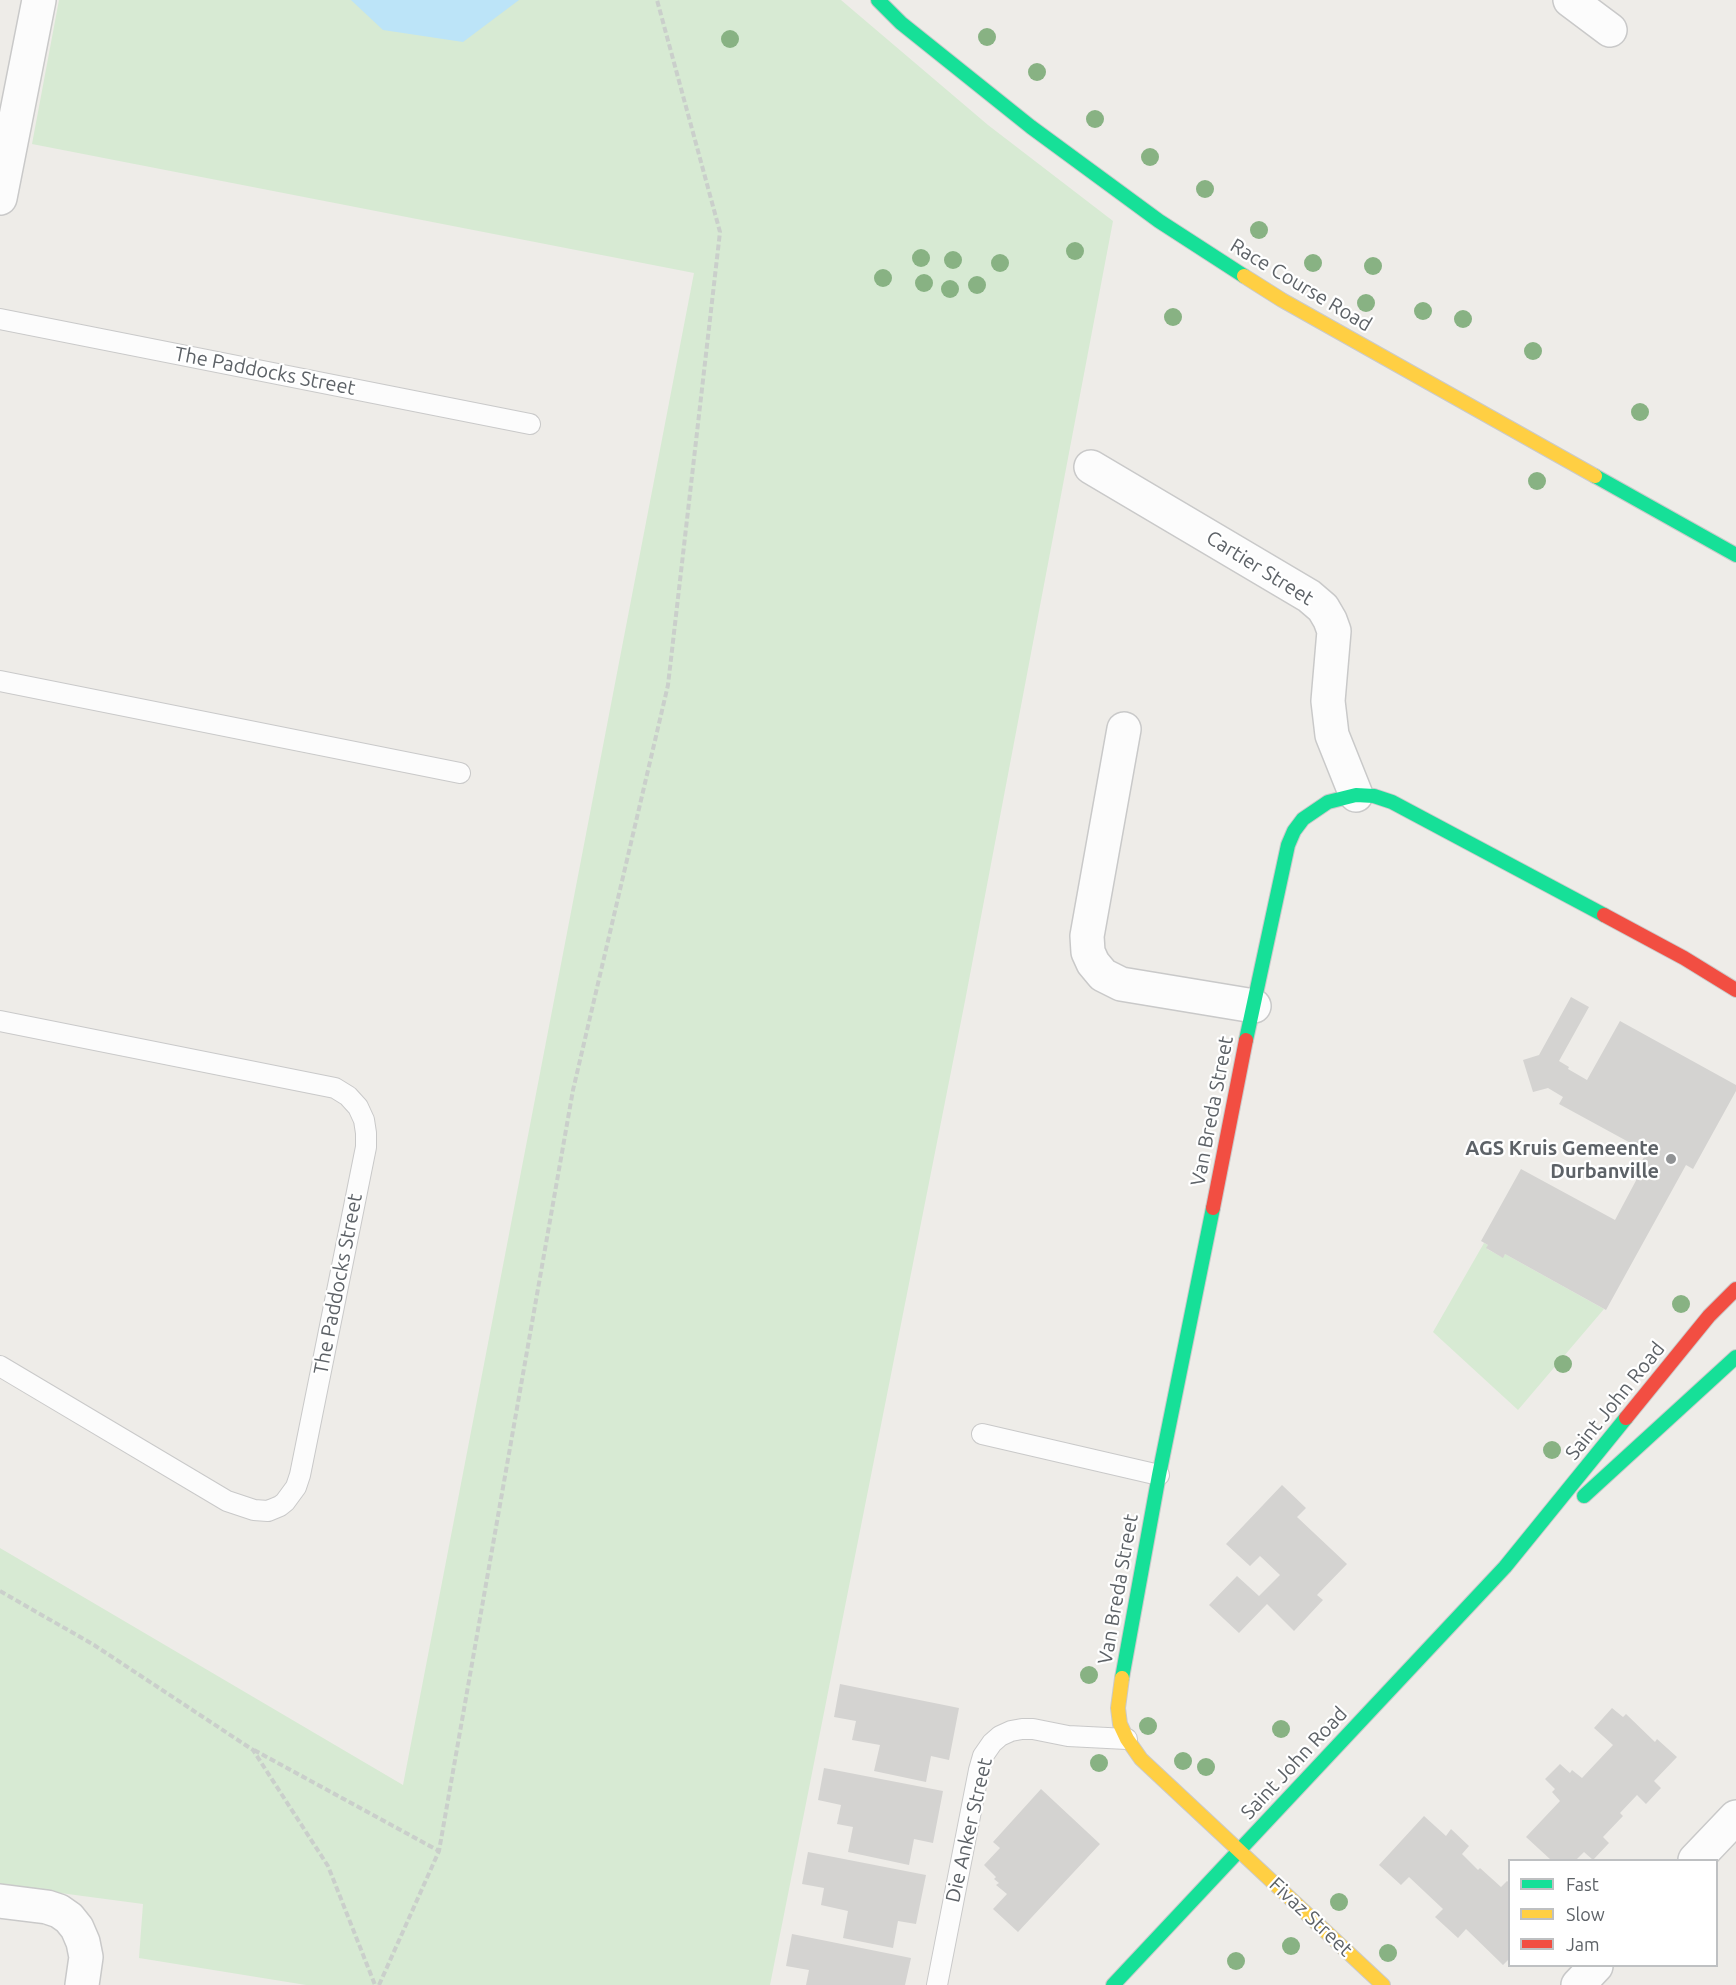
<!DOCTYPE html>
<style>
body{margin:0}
#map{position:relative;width:1736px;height:1985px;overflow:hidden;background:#eeece8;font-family:Ubuntu,sans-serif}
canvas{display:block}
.legend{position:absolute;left:1508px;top:1859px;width:210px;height:108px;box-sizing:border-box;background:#fff;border:2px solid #bec0c2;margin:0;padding:8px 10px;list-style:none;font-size:18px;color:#5d6267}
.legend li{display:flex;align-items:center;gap:12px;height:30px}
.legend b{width:30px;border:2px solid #bec0c2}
</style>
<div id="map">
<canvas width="1736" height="1985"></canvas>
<ul class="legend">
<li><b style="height:8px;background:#16e098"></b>Fast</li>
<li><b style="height:8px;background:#ffcf43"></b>Slow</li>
<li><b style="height:8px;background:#f24e42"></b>Jam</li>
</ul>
</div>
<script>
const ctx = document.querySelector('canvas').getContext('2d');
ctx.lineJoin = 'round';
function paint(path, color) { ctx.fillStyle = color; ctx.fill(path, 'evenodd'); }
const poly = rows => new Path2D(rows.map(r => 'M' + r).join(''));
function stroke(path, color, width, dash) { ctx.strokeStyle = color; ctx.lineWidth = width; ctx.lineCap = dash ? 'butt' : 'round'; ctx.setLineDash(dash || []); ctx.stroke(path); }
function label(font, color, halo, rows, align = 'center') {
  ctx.font = font + ' Ubuntu,sans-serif'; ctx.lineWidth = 4.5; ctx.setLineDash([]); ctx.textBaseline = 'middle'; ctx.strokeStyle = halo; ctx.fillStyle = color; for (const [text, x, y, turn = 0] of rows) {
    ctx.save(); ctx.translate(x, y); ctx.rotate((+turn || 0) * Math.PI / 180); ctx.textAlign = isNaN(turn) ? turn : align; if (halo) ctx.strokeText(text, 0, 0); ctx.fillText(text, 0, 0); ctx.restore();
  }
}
const green = poly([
 [59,0,841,0,988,125,1113,221,965,1001,770,1985,306,1985,139,1958,143,1904,0,1885,0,1548,403,1785,694,273,32,144],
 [1484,1243,1488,1245,1487,1249,1502,1257,1505,1254,1604,1309,1518,1410,1433,1332]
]);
const water = poly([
 [351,0,519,0,463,42,383,30]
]);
const building = poly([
 [1571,997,1589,1007,1559,1061,1569,1067,1568,1069,1587,1080,1620,1021,1736,1085,1736,1091,1693,1169,1686,1165,1606,1310,1505,1254,1503,1258,1486,1248,1488,1245,1481,1241,1521,1169,1615,1220,1640,1173,1636,1171,1647,1152,1559,1104,1563,1097,1548,1088,1533,1092,1523,1060,1539,1055],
 [1282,1485,1306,1508,1297,1517,1347,1564,1317,1595,1323,1600,1294,1631,1267,1604,1239,1633,1209,1605,1237,1576,1259,1596,1280,1575,1260,1556,1250,1566,1226,1544],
 [840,1684,959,1708,949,1760,931,1756,926,1782,874,1771,880,1745,852,1740,856,1721,834,1717],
 [1612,1708,1623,1717,1626,1714,1655,1742,1657,1739,1677,1757,1654,1781,1661,1788,1646,1804,1637,1795,1620,1813,1623,1816,1603,1837,1609,1843,1593,1860,1584,1852,1576,1860,1551,1860,1526,1837,1560,1801,1552,1792,1555,1789,1545,1779,1560,1764,1570,1773,1572,1770,1582,1778,1613,1745,1594,1728],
 [824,1768,943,1791,933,1843,914,1839,909,1865,848,1852,853,1827,837,1824,841,1805,818,1800],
 [1041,1789,1100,1844,1018,1932,993,1909,1007,1894,996,1885,999,1883,994,1879,996,1877,984,1865,1000,1848,993,1842],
 [1424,1816,1446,1836,1451,1829,1469,1846,1462,1854,1478,1870,1480,1868,1501,1887,1507,1881,1510,1883,1510,1958,1503,1965,1466,1929,1458,1938,1435,1917,1443,1909,1409,1877,1401,1885,1379,1865],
 [808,1852,926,1875,916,1924,898,1921,893,1948,843,1938,848,1911,821,1905,824,1888,802,1884],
 [792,1934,911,1958,905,1985,806,1985,809,1970,786,1966]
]);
const path = poly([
 [0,1591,94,1645,253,1750,328,1866,375,1985],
 [254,1750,439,1851],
 [379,1985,439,1851,573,1090,668,685,720,232,657,0]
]);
const lane = poly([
 [0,319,530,424],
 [0,681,460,773],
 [0,1021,335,1088,348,1096,358,1107,364,1120,366,1133,366,1147,300,1475,296,1487,285,1502,280,1506,268,1511,254,1510,227,1501,0,1366],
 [982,1434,1159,1475],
 [937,1985,979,1770,983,1756,992,1743,1000,1736,1011,1731,1022,1729,1033,1729,1068,1736,1127,1739]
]);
const street = poly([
 [1570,0,1610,30],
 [0,198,39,0],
 [1091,467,1309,596,1323,608,1330,620,1334,631,1328,701,1332,735,1356,795],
 [1124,729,1087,936,1088,952,1093,963,1103,975,1121,984,1254,1006],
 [1695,1860,1736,1817],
 [0,1901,47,1907,59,1911,69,1918,77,1928,83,1942,86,1957,82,1985],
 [1578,1985,1596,1966]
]);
const fast = poly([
 [878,0,901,23,1031,127,1159,221,1244,276],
 [1595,476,1736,555],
 [1246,1040,1288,845,1294,831,1303,819,1328,802,1356,795,1374,796,1392,802,1604,915],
 [1584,1496,1736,1357],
 [1122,1678,1159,1475,1213,1208],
 [1113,1985,1505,1567,1626,1418]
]);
const slow = poly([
 [1244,276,1282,300,1595,476],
 [1122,1678,1118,1708,1120,1724,1127,1739,1141,1759,1383,1985]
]);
const jam = poly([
 [1604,915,1684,958,1736,990],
 [1213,1208,1246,1040],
 [1626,1418,1709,1316,1736,1289]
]);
const trees = [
 [987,37],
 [730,39],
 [1037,72],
 [1095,119],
 [1150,157],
 [1205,189],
 [1259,230],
 [1075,251],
 [921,258],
 [953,260],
 [1000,263],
 [1313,263],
 [1373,266],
 [883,278],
 [924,283],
 [977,285],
 [950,289],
 [1366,303],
 [1423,311],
 [1173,317],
 [1463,319],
 [1533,351],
 [1640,412],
 [1537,481],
 [1681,1304],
 [1563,1364],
 [1552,1450],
 [1089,1675],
 [1148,1726],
 [1281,1729],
 [1183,1761],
 [1099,1763],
 [1206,1767],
 [1339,1902],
 [1291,1946],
 [1388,1953],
 [1236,1961]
];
const markers = [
 [1671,1159,6,"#909294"]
];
const streetNames = [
 ["Race Course Road",1301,285,31],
 ["The Paddocks Street",265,371,11],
 ["Cartier Street",1260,568,32],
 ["Van Breda Street",1212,1111,-79],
 ["The Paddocks Street",338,1284,-79],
 ["Saint John Road",1615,1401,-51],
 ["Van Breda Street",1118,1589,-80],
 ["Saint John Road",1294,1763,-47],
 ["Die Anker Street",969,1830,-77],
 ["Fivaz Street",1311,1917,43]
];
const poiNames = [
 ["AGS Kruis Gemeente",1659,1148],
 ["Durbanville",1659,1171]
];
paint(green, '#d7ead3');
paint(water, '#bce4f8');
paint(building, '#d4d3d1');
stroke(lane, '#c9c9c9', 22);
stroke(street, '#c9c9c9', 36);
stroke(fast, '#cacaca', 16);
stroke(slow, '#cacaca', 16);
stroke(jam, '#cacaca', 16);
stroke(path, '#cacfcb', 4, [6, 3]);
stroke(lane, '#fcfcfc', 20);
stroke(street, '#fcfcfc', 33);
stroke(fast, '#16e098', 14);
stroke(slow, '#ffcf43', 14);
stroke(jam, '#f24e42', 14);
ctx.fillStyle = '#88b283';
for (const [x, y] of trees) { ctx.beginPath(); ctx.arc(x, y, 9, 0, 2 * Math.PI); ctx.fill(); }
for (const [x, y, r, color] of markers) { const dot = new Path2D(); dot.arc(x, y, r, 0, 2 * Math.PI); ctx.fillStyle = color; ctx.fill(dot); stroke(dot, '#fff', 2); }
label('20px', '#5d6267', '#fff', streetNames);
label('bold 20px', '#5d6267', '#fff', poiNames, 'right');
</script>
